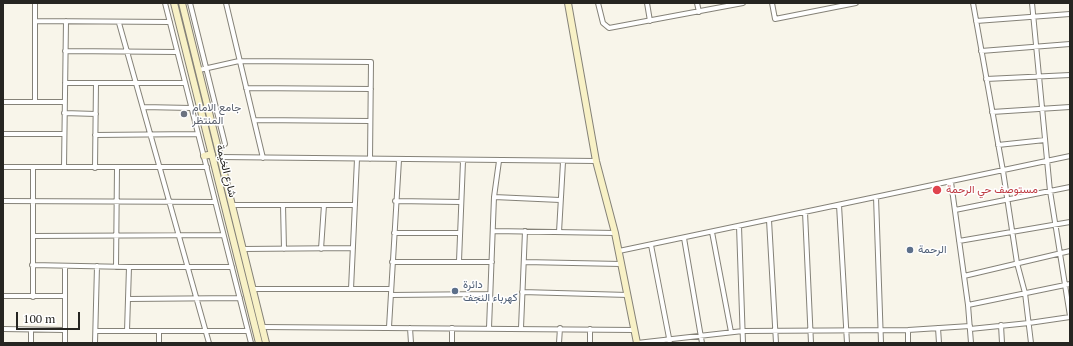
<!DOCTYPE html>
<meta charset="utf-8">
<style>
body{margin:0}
#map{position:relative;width:1073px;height:346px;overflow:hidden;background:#f8f5ea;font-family:"PT Serif",serif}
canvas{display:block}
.frame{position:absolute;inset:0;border:4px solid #262521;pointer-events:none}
.scale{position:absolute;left:16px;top:312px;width:64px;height:18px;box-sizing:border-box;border:2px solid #262521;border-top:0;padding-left:5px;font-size:12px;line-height:14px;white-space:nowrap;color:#262521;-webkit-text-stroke:3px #fff;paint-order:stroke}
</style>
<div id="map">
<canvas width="1073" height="346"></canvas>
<div class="frame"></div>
<div class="scale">100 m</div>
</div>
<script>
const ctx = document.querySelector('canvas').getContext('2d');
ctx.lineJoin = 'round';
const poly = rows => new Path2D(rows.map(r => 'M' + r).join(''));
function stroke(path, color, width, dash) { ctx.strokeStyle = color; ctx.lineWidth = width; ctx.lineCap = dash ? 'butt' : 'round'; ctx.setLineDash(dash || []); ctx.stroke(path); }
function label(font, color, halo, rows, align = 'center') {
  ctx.font = font + ' "PT Serif",Vazirmatn,serif'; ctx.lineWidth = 3; ctx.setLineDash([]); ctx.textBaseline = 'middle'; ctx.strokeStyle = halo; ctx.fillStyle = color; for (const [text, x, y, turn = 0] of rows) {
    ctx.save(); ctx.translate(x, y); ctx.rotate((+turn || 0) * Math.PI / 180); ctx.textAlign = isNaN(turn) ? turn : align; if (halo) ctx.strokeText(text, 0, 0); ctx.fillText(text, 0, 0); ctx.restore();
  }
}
const street = poly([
 [165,3,251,343],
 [190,3,225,144],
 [226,3,263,158],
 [598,3,603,23,609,28,743,3],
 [647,3,650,21],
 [697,3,699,12],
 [772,3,775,19,856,3],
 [973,3,1003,171,1017,263,1025,293,1031,343],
 [1032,3,1050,191,1070,316],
 [35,21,170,22],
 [976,21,1070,14],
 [119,23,209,343],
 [65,51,177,52],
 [981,51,1070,44],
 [199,70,239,61,371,62,370,159],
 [986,79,1070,75],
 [65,83,185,83],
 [246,88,371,89],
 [3,102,64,102],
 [35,102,35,3],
 [143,107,191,108],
 [992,112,1070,107],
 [64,113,96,114],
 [254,120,370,121],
 [3,134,64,134],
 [95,135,198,134],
 [998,145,1045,140],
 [220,157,596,161],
 [3,167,207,167],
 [64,167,66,21],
 [95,168,96,83],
 [951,182,968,305,971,343],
 [494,197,560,200],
 [876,197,881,343],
 [3,201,215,202],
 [395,201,461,202],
 [232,205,355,205],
 [283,205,284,249],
 [839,205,847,343],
 [955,210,1070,187],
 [805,212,811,343],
 [769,220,776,343],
 [739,226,743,343],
 [493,231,615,233],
 [559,232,563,162],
 [712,232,731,332],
 [394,233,460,233],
 [33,236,223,235],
 [684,238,702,343],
 [959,241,1070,222],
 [651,245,670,343],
 [243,249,353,248],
 [321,249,324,205],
 [619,251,1070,156],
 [459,261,463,161],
 [392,262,492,262],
 [524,262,621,264],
 [32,265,129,267,232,267],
 [116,267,117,168],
 [964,276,1070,251],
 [252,289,391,289],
 [351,289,357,159],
 [522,292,628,295],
 [391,295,490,294],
 [3,296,64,296],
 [33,297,33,167],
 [128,299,240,298],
 [968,305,1070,284],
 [1001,325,1002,343],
 [262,327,634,330],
 [389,327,399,160],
 [410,328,411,343],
 [489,328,494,197,499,161],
 [521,328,525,231],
 [938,328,939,343],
 [3,329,64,330],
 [970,329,1029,323,1070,317],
 [908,330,908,343],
 [96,331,248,331],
 [127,331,129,267],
 [31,343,31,330],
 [65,343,65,266],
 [95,343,97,266],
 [159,343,159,331],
 [452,343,452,328],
 [559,343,560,328],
 [590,343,590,329],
 [637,343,743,331,908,330,970,326]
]);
const secondary = poly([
 [174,3,259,343],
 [182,3,266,343],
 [568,3,596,161,615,233,637,343],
 [204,156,212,154]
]);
const markers = [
 [184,114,4,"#6b7280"],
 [937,190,5,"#e0444e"],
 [910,250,4,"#5c6f8a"],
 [455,291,4,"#5c6f8a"]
];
const worshipNames = [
 ["جامع الامام",192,108],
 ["المنتظر",192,121]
];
const streetNames = [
 ["شارع الخيمة",226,171,76]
];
const healthNames = [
 ["مستوصف حي الرحمة",946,190]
];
const serviceNames = [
 ["الرحمة",918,250],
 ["دائرة",463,285],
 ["كهرباء النجف",463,298]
];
stroke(street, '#858278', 6);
stroke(secondary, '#858278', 8);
stroke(street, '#fff', 4);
stroke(secondary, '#f8f1c6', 6);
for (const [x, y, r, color] of markers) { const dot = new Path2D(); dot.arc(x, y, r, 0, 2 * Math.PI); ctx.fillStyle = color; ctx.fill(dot); stroke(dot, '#fff', 1.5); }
label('11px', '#5b616d', '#fff', worshipNames, 'left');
label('11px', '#262521', '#fff', streetNames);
label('11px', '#be3a42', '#fff', healthNames, 'left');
label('11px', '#4e5e75', '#fff', serviceNames, 'left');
</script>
